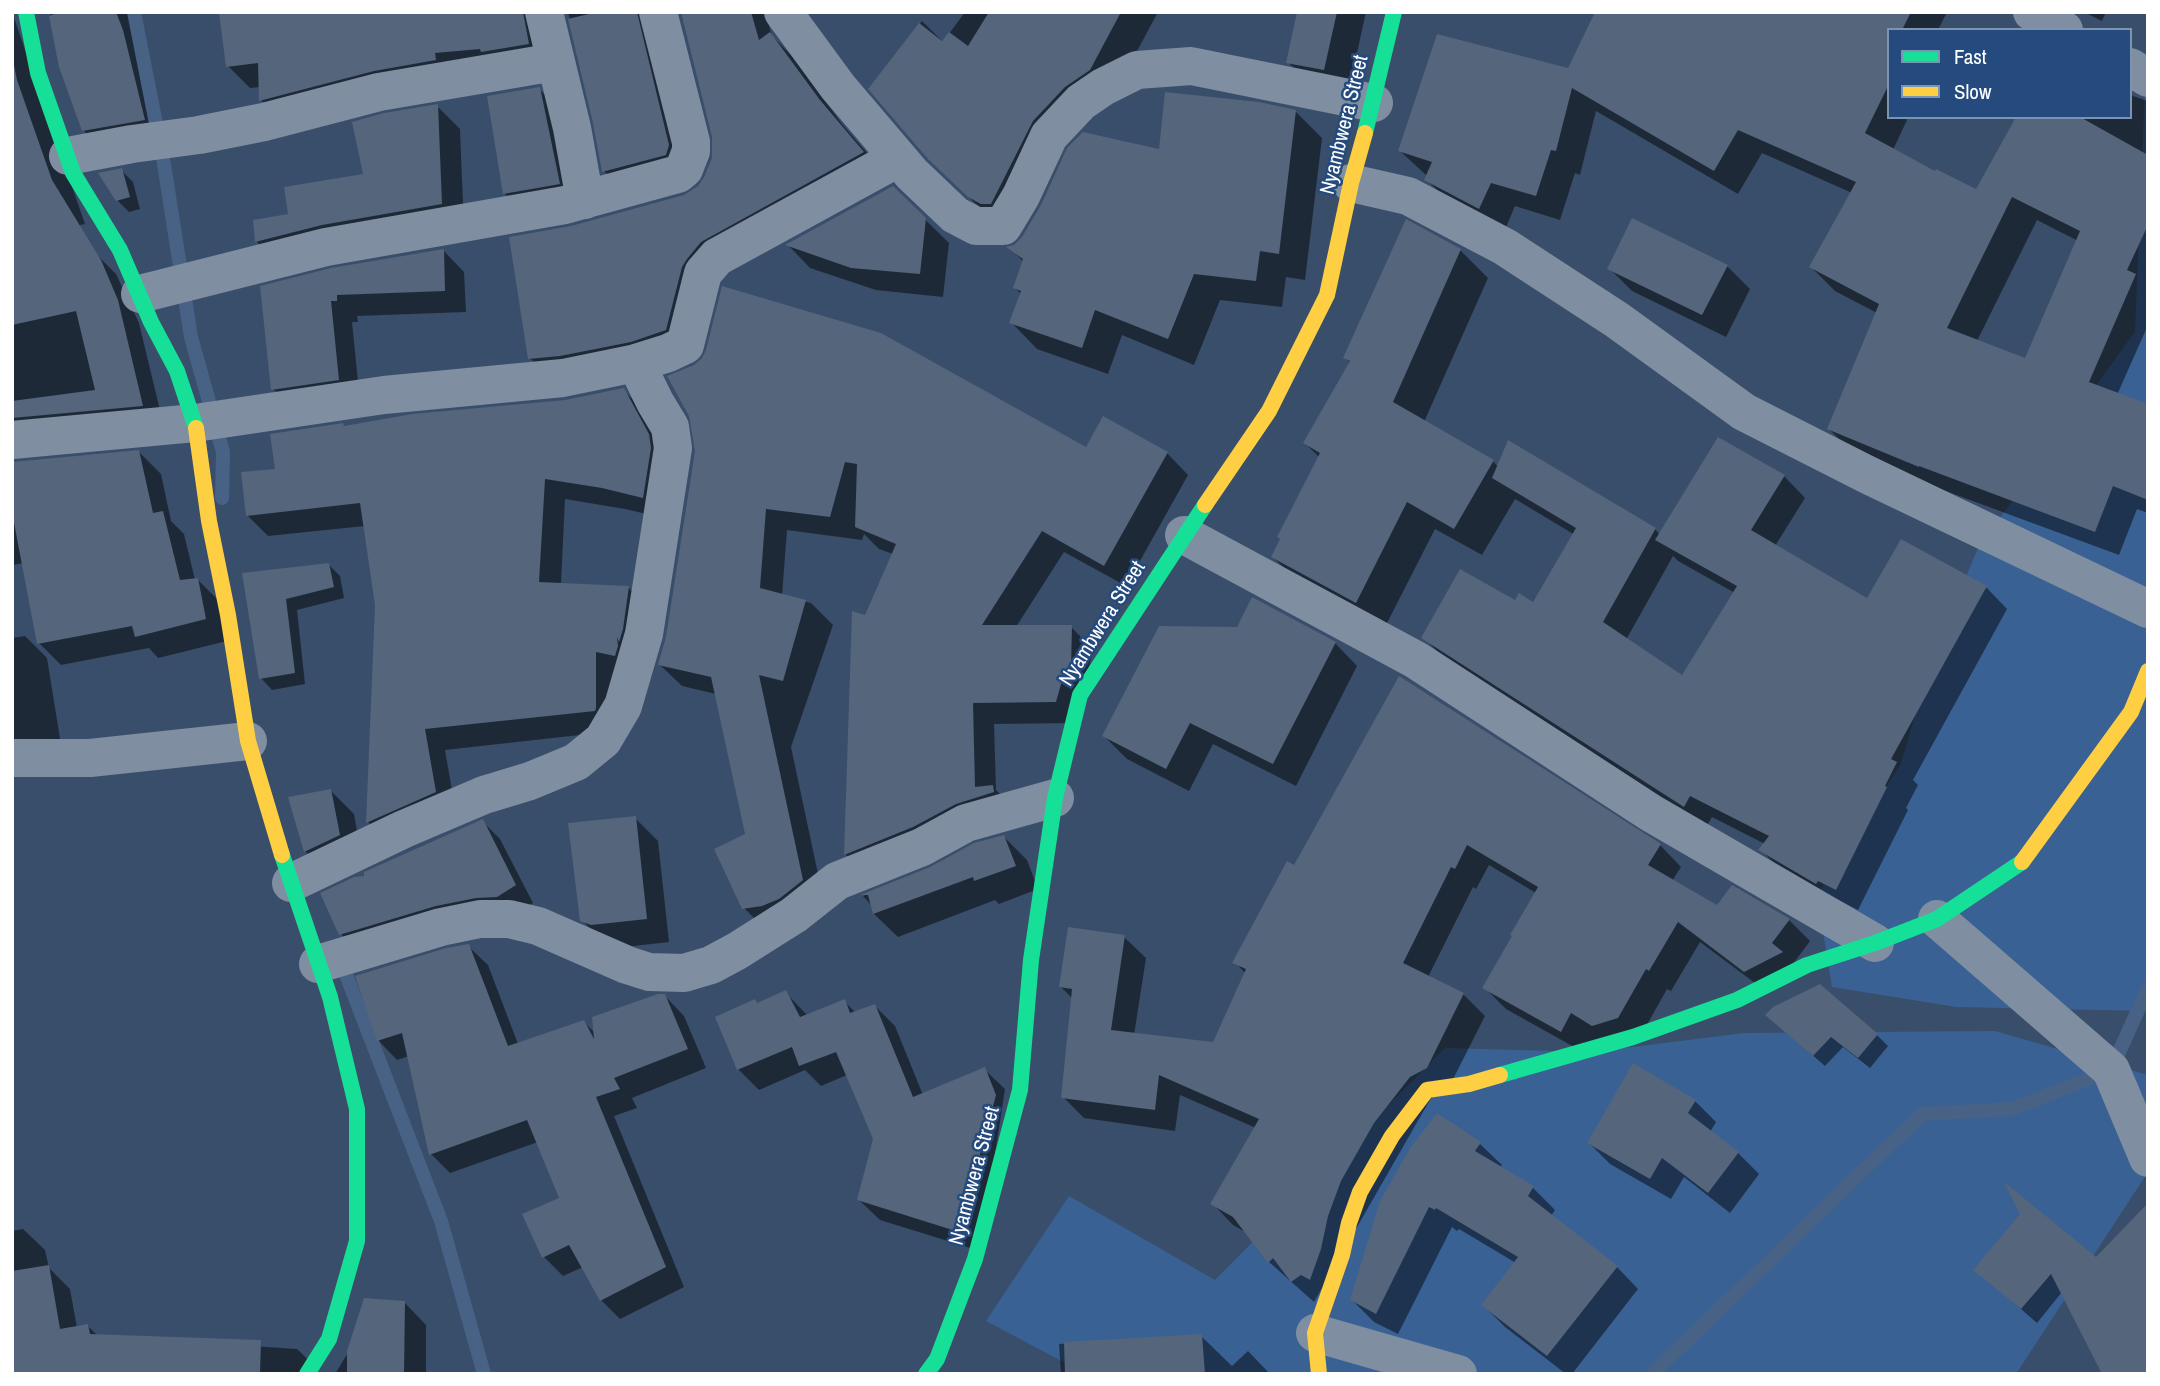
<!DOCTYPE html>
<style>
body{margin:0}
#map{position:relative;width:2160px;height:1386px;overflow:hidden;background:#394e6a;font-family:"Archivo Narrow",sans-serif}
canvas{display:block}
.frame{position:absolute;inset:0;border:14px solid #fff;pointer-events:none}
.legend{position:absolute;left:1887px;top:28px;width:245px;height:91px;box-sizing:border-box;background:#254b7e;border:2px solid #7c93b2;margin:0;padding:9px 12px;list-style:none;font-size:21px;color:#fff}
.legend li{display:flex;align-items:center;gap:14px;height:35px}
.legend b{width:35px;border:2px solid #7c93b2}
</style>
<div id="map">
<canvas width="2160" height="1386"></canvas>
<div class="frame"></div>
<ul class="legend">
<li><b style="height:9px;background:#16e098"></b>Fast</li>
<li><b style="height:9px;background:#ffcf43"></b>Slow</li>
</ul>
</div>
<script>
const ctx = document.querySelector('canvas').getContext('2d');
ctx.lineJoin = 'round';
function paint(path, color) { ctx.fillStyle = color; ctx.fill(path, 'evenodd'); }
const poly = rows => new Path2D(rows.map(r => 'M' + r).join(''));
function stroke(path, color, width, dash) { ctx.strokeStyle = color; ctx.lineWidth = width; ctx.lineCap = dash ? 'butt' : 'round'; ctx.setLineDash(dash || []); ctx.stroke(path); }
function label(font, color, halo, rows, align = 'center') {
  ctx.font = font + ' "Archivo Narrow",sans-serif'; ctx.lineWidth = 5; ctx.setLineDash([]); ctx.textBaseline = 'middle'; ctx.strokeStyle = halo; ctx.fillStyle = color; for (const [text, x, y, turn = 0] of rows) {
    ctx.save(); ctx.translate(x, y); ctx.rotate((+turn || 0) * Math.PI / 180); ctx.textAlign = isNaN(turn) ? turn : align; if (halo) ctx.strokeText(text, 0, 0); ctx.fillText(text, 0, 0); ctx.restore();
  }
}
const green = poly([
 [2148,12,2148,1011,1956,1007,1832,987,1817,895,1901,764,1931,660,1978,548,2135,332],
 [1995,1031,2148,1075,2148,1172,2016,1374,1086,1374,986,1321,1069,1196,1215,1280,1445,1048,1592,1052,1744,1033]
]);
const shadow = poly([
 [12,12,85,224,12,239],
 [50,12,125,12,130,17,144,53,166,142,105,152,83,130,61,67],
 [221,12,562,12,544,40,501,70,283,122,261,100,260,87,250,88,228,66],
 [568,12,765,12,772,36,792,56,842,124,885,174,723,264,688,351,552,381,530,358,571,228,685,197,699,187,713,159,714,137,682,12,675,12,690,168,626,193,604,171,595,123],
 [965,12,1158,12,1114,94,994,221,954,183,871,89,922,21,943,42],
 [1299,12,1366,12,1348,94,1312,87,1288,62],
 [1597,12,1947,12,1938,30,1889,30,1889,117,1905,117,1907,120,1893,150,1936,173,1976,191,2017,117,2130,117,2130,95,2148,101,2148,325,2117,395,2148,406,2148,513,2137,509,2119,555,1943,490,1853,453,1829,429,1877,313,1835,291,1811,267,1852,193,1762,153,1738,194,1596,111,1580,175,1575,173,1560,220,1515,206,1504,232,1450,203,1426,179,1427,176,1400,151,1569,70],
 [2037,220,2078,241,2026,360,1977,341],
 [2084,12,2106,12,2102,21],
 [539,89,562,112,582,207,528,216,504,193],
 [437,106,460,129,464,227,280,265,257,242,255,221,290,215,365,175],
 [1295,111,1322,138,1305,280,1286,277,1282,307,1220,300,1194,365,1122,335,1108,374,1037,349,1011,322,1021,294,1015,288,1024,262,1010,248,1160,151],
 [121,170,133,182,140,209,129,212,117,200],
 [893,188,949,243,943,297,876,290,810,268,788,245],
 [443,250,464,272,466,312,357,316,358,322,352,322,360,401,295,410,273,389,262,288],
 [1460,250,1488,278,1424,422,1493,461,1498,467,1655,529,1660,535,1784,476,1805,498,1775,546,1868,601,1986,587,2007,609,1913,780,1918,785,1906,808,1908,810,1858,910,1782,871,1761,850,1765,844,1712,817,1706,827,1445,659,1423,637,1516,602,1534,604,1575,535,1515,499,1482,555,1435,529,1384,629,1301,585,1273,557,1320,458,1305,443,1351,363,1345,358],
 [1673,556,1678,561,1735,593,1682,677,1626,640],
 [94,252,116,274,139,323,164,427,14,452,12,461,12,276],
 [1727,266,1750,289,1726,337,1632,291,1609,268],
 [623,390,644,411,669,457,664,518,625,509,565,499,561,584,629,588,650,609,616,731,445,750,456,813,388,843,368,822,376,605,365,526,268,536,247,515,277,470,345,427,565,401],
 [1087,449,1167,453,1188,475,1126,586,1064,552,1016,627,1071,627,1093,649,1077,723,994,724,996,790,1014,808,867,876,845,854,866,617,893,554,879,549,864,534,862,540,787,530,782,596,811,603,833,625,791,747,824,902,766,930,744,908,747,835,716,694,682,686,660,665,667,638,696,451],
 [139,452,161,474,171,521,184,534,195,580,197,579,219,601,227,641,158,658,149,648,61,665,39,643,24,563,12,565,12,464],
 [329,565,340,576,344,598,297,610,305,684,272,690,261,678,244,574],
 [25,636,47,658,63,757,12,769,12,638],
 [1335,643,1357,666,1296,786,1213,744,1189,791,1127,759,1104,736],
 [1400,678,1660,845,1681,867,1672,881,1718,907,1789,920,1810,941,1793,964,1767,992,1700,942,1671,991,1667,989,1639,1039,1583,1052,1506,1009,1485,988,1536,893,1489,865,1476,889,1473,887,1428,977,1463,994,1485,1016,1448,1089,1431,1098,1314,1302,1269,1262,1247,1233,1233,1225,1212,1203,1256,1128,1180,1095,1175,1131,1084,1118,1063,1097,1073,999,1061,987,1124,937,1146,958,1134,1035,1214,1044,1246,974,1235,962,1294,867],
 [331,791,354,814,362,859,329,875,306,852,290,798],
 [635,818,658,841,669,942,616,948,605,943,582,920],
 [482,821,500,839,533,903,515,914,359,952,341,934,365,878],
 [1004,837,1027,860,1038,889,999,904,995,900,898,937,874,914,872,906,863,896],
 [468,946,488,965,518,1044,584,1022,595,1033,665,996,684,1016,706,1068,632,1098,637,1108,614,1116,684,1287,620,1319,601,1300,583,1267,563,1276,544,1257,562,1199,538,1142,450,1173,431,1154,409,1056,397,1060,378,1040],
 [785,992,808,1016,844,1001,856,1013,875,1006,895,1026,923,1095,984,1069,1005,1089,980,1251,880,1220,859,1200,874,1139,847,1075,821,1086,805,1070,759,1090,738,1069,755,1001,759,1005],
 [1779,1026,1877,1035,1888,1046,1870,1068,1843,1047,1825,1066],
 [1695,1101,1716,1122,1710,1132,1738,1153,1759,1174,1730,1213,1684,1177,1671,1199,1610,1164,1589,1143],
 [1480,1144,1502,1165,1500,1168,1533,1188,1555,1210,1551,1216,1617,1267,1638,1289,1572,1374,1566,1374,1505,1327,1483,1305,1516,1263,1459,1229,1457,1231,1452,1227,1398,1334,1374,1322,1352,1300],
 [23,1229,45,1250,49,1268,70,1289,77,1328,88,1326,98,1336,297,1349,319,1370,316,1374,12,1374,12,1231],
 [2096,1260,2062,1292,2037,1323,1976,1270],
 [405,1303,426,1325,426,1374,335,1374,349,1351],
 [1201,1336,1232,1366,1248,1351,1270,1374,1061,1374,1059,1344]
]);
const stream = poly([
 [134,12,164,164,191,337,223,452,222,498],
 [340,959,441,1221,484,1374],
 [1652,1374,1922,1114,2012,1109,2111,1070,2148,988]
]);
const building = poly([
 [59,12,116,12,123,30,145,120,82,131,59,67,49,16],
 [219,12,523,12,529,44,481,52,480,49,435,53,436,60,374,71,259,101,258,63,226,67],
 [597,12,637,12,669,145,666,155,602,172,593,123,568,19],
 [681,12,751,12,759,40,770,32,820,100,864,152,701,242,687,259,682,267,666,330,631,342,560,356,528,359,509,237,571,226,684,195,698,186,704,177,712,158,712,137],
 [989,12,1121,12,1090,70,1065,87,1033,121,991,204,981,204,968,197,928,159,868,89,919,23,942,41,949,32,968,46],
 [1297,12,1337,12,1324,70,1286,63],
 [1595,12,1911,12,1902,30,1889,30,1889,84,1865,133,1935,171,1936,169,1976,189,2016,117,2080,117,2148,155,2148,225,2127,270,2136,274,2089,382,2148,404,2148,500,2113,486,2095,532,1919,466,1919,467,1827,429,1879,304,1809,267,1856,182,1738,130,1714,171,1572,88,1556,151,1551,150,1536,196,1491,183,1479,209,1424,180,1432,162,1398,151,1437,34,1568,68],
 [2012,197,2080,231,2025,358,1947,328],
 [12,55,17,80,52,180,101,260,118,300,143,406,12,418,12,401,95,390,76,311,12,325],
 [540,87,560,184,503,194,487,96],
 [1165,92,1259,102,1296,110,1279,254,1260,251,1256,281,1194,274,1168,339,1095,310,1082,348,1009,323,1021,291,1013,288,1023,259,1006,247,1014,245,1022,237,1041,205,1067,148,1083,132,1159,149],
 [438,104,442,204,322,225,255,242,253,220,288,214,284,187,363,174,352,122,384,113],
 [122,168,130,197,116,201,98,173],
 [893,186,926,218,920,274,851,268,785,245],
 [1632,218,1728,265,1702,315,1607,269],
 [1406,219,1461,249,1393,402,1494,460,1454,529,1407,502,1356,603,1271,557,1280,539,1277,537,1320,453,1303,443,1350,361,1343,358],
 [444,249,445,291,337,295,337,301,331,301,339,380,271,390,260,286,331,268],
 [722,286,881,333,1086,447,1103,416,1168,452,1104,566,1042,531,982,625,1072,625,1071,669,1061,684,1056,702,973,703,975,787,993,785,994,792,956,804,913,827,844,855,852,611,865,615,896,544,855,527,857,464,845,462,830,517,766,509,760,588,806,600,783,681,759,675,803,880,779,899,762,906,742,909,714,849,745,834,711,677,658,665,666,637,695,451,689,416,667,376,694,365,702,358,706,350],
 [624,388,649,434,651,448,643,498,602,488,545,479,539,582,629,586,623,629,619,642,617,637,618,646,615,656,596,652,596,708,595,711,425,729,436,792,366,823,375,605,360,503,246,516,241,472,275,469,270,434,343,423,344,426,412,414,565,400],
 [1718,437,1785,475,1751,530,1867,598,1901,539,1987,586,1891,759,1897,762,1885,786,1887,787,1836,890,1818,881,1816,884,1758,850,1769,836,1690,796,1684,807,1421,638,1460,569,1515,600,1519,593,1533,602,1576,528,1492,478,1508,440,1656,528,1603,622,1682,675,1737,586,1655,540],
 [139,450,153,513,163,511,180,580,198,578,206,619,135,637,132,626,37,644,12,512,12,462],
 [329,563,334,587,286,599,295,673,259,679,242,573],
 [1252,597,1336,642,1273,764,1190,723,1166,769,1102,736,1159,626,1237,627],
 [1399,676,1661,844,1648,865,1717,905,1732,885,1790,919,1772,943,1783,952,1744,972,1678,922,1649,971,1646,969,1618,1018,1592,1026,1571,1013,1561,1032,1482,988,1512,936,1510,935,1538,887,1467,845,1455,869,1451,867,1403,963,1464,993,1427,1068,1410,1077,1374,1123,1341,1181,1328,1216,1321,1249,1310,1280,1301,1275,1291,1282,1273,1258,1268,1263,1233,1217,1210,1204,1259,1119,1159,1075,1155,1110,1061,1098,1072,989,1059,987,1068,927,1125,935,1111,1030,1213,1042,1246,969,1232,963,1287,861,1294,865],
 [331,789,340,835,304,852,288,797],
 [636,816,647,919,591,925,580,921,568,823],
 [483,819,516,885,497,897,476,898,436,906,339,935,320,893,354,877,364,876,364,872],
 [1004,835,1016,866,974,881,973,877,873,914,868,895,860,895,930,867,974,843],
 [469,944,508,1046,584,1020,594,1039,592,1017,658,994,665,994,688,1049,614,1078,620,1089,596,1097,666,1267,600,1301,569,1245,542,1258,522,1214,559,1198,527,1120,429,1155,402,1033,377,1041,355,976,446,948],
 [1820,984,1878,1034,1858,1058,1831,1037,1813,1056,1765,1015,1773,1007],
 [786,990,800,1017,845,999,850,1013,875,1004,913,1097,985,1067,996,1095,959,1232,857,1200,873,1139,836,1052,799,1066,792,1047,737,1070,715,1017,755,999,757,1003],
 [1633,1063,1696,1100,1688,1113,1739,1152,1708,1193,1662,1158,1650,1179,1587,1143],
 [1437,1113,1481,1142,1475,1151,1534,1186,1528,1196,1618,1266,1547,1356,1481,1305,1518,1257,1436,1208,1435,1210,1429,1207,1376,1314,1350,1300,1380,1201,1410,1148],
 [2003,1181,2096,1257,2148,1203,2148,1374,2102,1374,2051,1274,2021,1309,1973,1270,2020,1214],
 [49,1265,60,1329,88,1324,90,1334,261,1340,260,1374,12,1374,12,1271],
 [364,1298,405,1301,404,1374,347,1374,347,1351],
 [1202,1334,1205,1374,1065,1374,1064,1342]
]);
const street = poly([
 [544,12,572,128,585,200],
 [783,12,838,87,912,174,955,215,976,226,1003,226,1021,196,1049,136,1081,102,1103,87,1137,70,1191,66,1374,103],
 [2032,12,2064,30],
 [2130,67,2148,78],
 [68,156,132,144,199,135,264,122,379,92,555,62],
 [1351,183,1408,196,1505,247,1617,320,1744,412,1866,474,2148,609],
 [140,294,326,247,565,205,678,174,684,169,691,151,691,142,658,12],
 [12,440,195,423,384,395,563,378,636,363,668,353,685,345,703,273,717,257,898,158],
 [1184,535,1416,660,1651,813,1875,943],
 [12,758,90,758,248,741],
 [291,883,404,829,484,795,530,781,576,762,603,740,623,706,644,634,673,448,670,427,655,402,636,363],
 [1937,919,2111,1070,2148,1158],
 [318,964,441,927,480,919,509,919,538,926,627,965,649,972,684,973,711,965,737,951,794,915,837,881,922,847,966,823,1055,798],
 [1315,1333,1458,1374]
]);
const fast = poly([
 [26,12,38,73,73,173,120,250,151,322,177,371,196,428],
 [1365,133,1394,12],
 [282,855,330,997,357,1109,357,1241,329,1339,307,1374],
 [1500,1075,1633,1037,1737,1000,1807,965,1875,943,1937,919,2022,862],
 [926,1374,937,1359,975,1259,1020,1090,1031,960,1055,798,1080,695,1205,505]
]);
const slow = poly([
 [196,428,209,521,228,615,248,741,282,855],
 [1205,505,1269,411,1327,295,1351,183,1365,133],
 [2022,862,2131,712,2148,671],
 [1319,1374,1315,1333,1342,1255,1349,1223,1360,1192,1392,1136,1427,1090,1469,1084,1500,1075]
]);
const streetNames = [
 ["Nyambwera Street",1345,125,-76],
 ["Nyambwera Street",1103,624,-58],
 ["Nyambwera Street",975,1176,-75]
];
paint(green, '#396194');
paint(shadow, '#0007');
stroke(stream, '#486286', 14);
paint(building, '#54657c');
stroke(street, '#7f8ea0', 38);
stroke(fast, '#16e098', 16);
stroke(slow, '#ffcf43', 16);
label('21px', '#fff', '#254b7e', streetNames);
</script>
